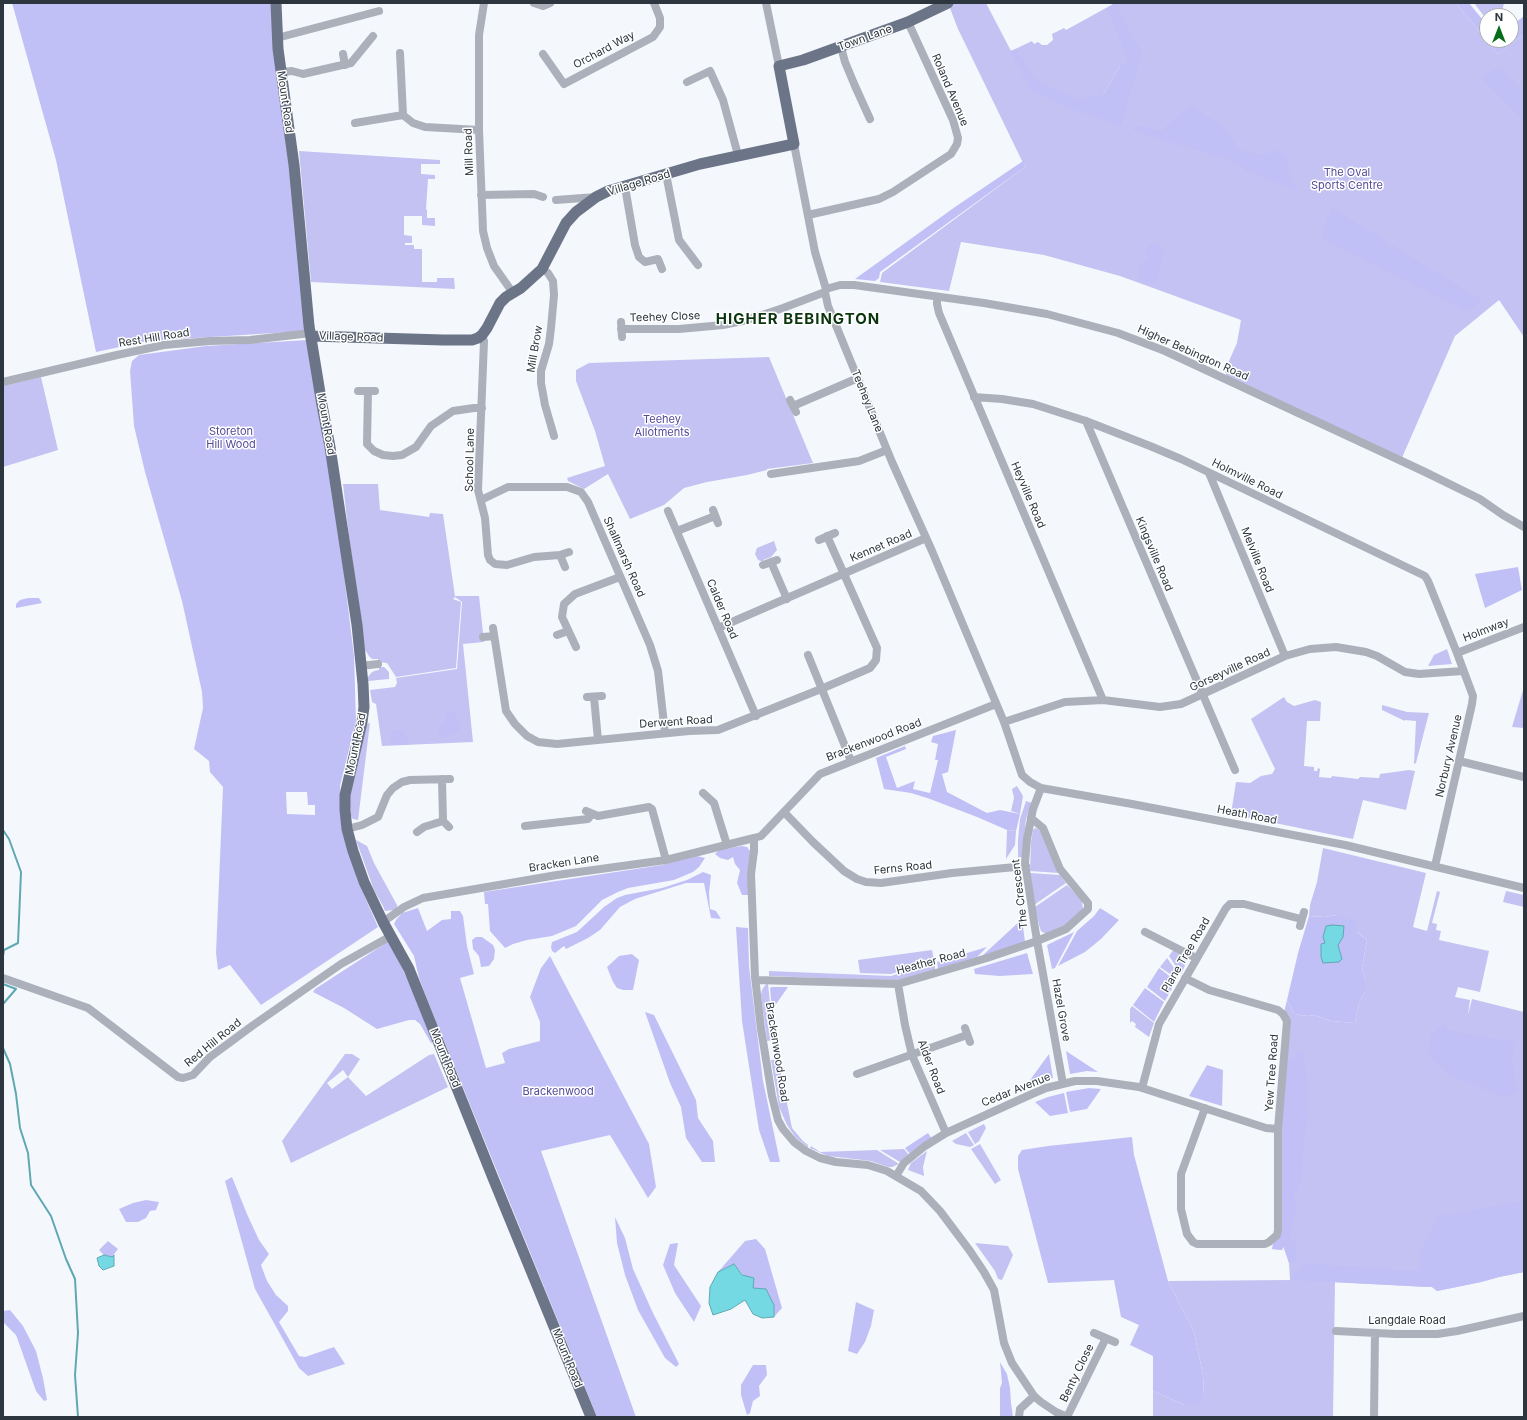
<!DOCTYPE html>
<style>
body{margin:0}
#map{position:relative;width:1527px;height:1420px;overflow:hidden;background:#f4f8fd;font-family:Inter,sans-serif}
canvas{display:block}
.frame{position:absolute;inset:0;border:4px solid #2d363e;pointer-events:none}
.north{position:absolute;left:1479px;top:8px;width:40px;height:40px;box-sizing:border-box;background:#fff;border:1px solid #abafb2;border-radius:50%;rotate:0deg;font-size:11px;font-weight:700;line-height:16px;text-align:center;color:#2d363e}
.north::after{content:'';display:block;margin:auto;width:14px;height:18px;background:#066d1b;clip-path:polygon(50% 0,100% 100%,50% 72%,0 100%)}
</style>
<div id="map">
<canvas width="1527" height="1420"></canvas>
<div class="frame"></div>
<div class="north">N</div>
</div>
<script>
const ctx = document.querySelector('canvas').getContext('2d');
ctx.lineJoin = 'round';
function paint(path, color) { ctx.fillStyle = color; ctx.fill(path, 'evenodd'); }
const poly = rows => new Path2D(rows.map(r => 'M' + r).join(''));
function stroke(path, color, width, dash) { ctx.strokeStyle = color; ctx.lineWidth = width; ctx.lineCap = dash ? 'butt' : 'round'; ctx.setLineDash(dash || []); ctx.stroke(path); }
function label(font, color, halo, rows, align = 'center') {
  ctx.font = font + ' Inter,sans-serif'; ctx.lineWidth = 3; ctx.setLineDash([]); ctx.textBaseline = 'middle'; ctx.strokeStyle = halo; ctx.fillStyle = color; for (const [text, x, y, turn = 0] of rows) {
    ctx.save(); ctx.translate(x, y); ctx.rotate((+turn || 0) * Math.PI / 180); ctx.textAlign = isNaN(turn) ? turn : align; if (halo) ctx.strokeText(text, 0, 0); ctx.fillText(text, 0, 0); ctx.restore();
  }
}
const green = poly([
 [948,3,986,3,1011,51,1032,41,1034,44,1038,42,1042,45,1047,45,1053,40,1052,34,1064,28,1066,30,1115,3,1456,3,1498,54,1524,34,1524,337,1499,300,1455,336,1401,460,1227,379,1225,370,1237,343,1241,320,1120,276,1044,255,961,242,949,291,880,282,882,273,1025,167,958,29],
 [1120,66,1121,126,1103,95],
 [1474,3,1504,3,1501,16,1487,16,1487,20],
 [299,151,440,160,440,164,421,164,421,174,435,175,435,179,428,179,426,209,427,210,427,218,435,218,435,226,422,225,422,216,404,216,404,235,412,236,412,243,405,243,405,245,414,245,414,249,422,249,422,282,437,282,437,278,454,278,455,289,311,282],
 [769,357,813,463,767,469,767,470,747,475,707,482,684,488,664,505,630,519,608,474,584,489,568,481,567,478,605,466,595,431,576,381,576,370,589,363],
 [41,377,58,450,3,467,3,386],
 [343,484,378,484,380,510,429,517,430,513,443,514,455,596,479,596,484,642,463,644,473,742,382,746,376,704,372,702,370,690,395,687,397,683,396,678,457,669,462,602,455,597,453,599,461,602,456,668,396,677,387,663,378,662,378,659,372,659,369,656,365,650,349,537],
 [774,541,777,550,771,557,763,560,764,562,758,560,755,554,757,548],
 [1447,649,1452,664,1428,666,1434,655],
 [379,667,384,667,389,672,389,679,368,681,368,677,371,673,374,671,379,670],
 [1524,687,1524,728,1512,727,1520,700],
 [1284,697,1287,702,1294,706,1315,700,1321,702,1320,721,1307,721,1304,766,1314,767,1314,771,1317,771,1318,768,1320,769,1319,777,1331,778,1332,776,1358,779,1360,777,1379,778,1380,774,1409,770,1415,771,1406,810,1363,800,1353,839,1231,814,1236,782,1250,783,1261,776,1272,774,1275,769,1251,719],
 [1382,705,1407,712,1429,713,1416,763,1414,764,1416,721,1405,720,1405,721,1382,710],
 [370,723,358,820,353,819,351,816,349,793,366,724],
 [1017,786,1023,796,1020,814,1011,811,1014,798,1012,789],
 [1026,801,1032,803,1026,819,1022,857,1018,858,1018,840,1020,819],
 [1035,828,1038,829,1041,832,1059,873,1030,871,1031,842,1033,830],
 [1007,830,1016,831,1015,845,1006,859],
 [356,840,367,846,374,863,397,905,397,908,394,910,385,911,383,906,374,890],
 [1323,848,1426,873,1413,927,1427,931,1437,891,1440,892,1432,923,1437,924,1436,930,1441,931,1439,940,1489,951,1480,992,1458,987,1455,997,1470,1000,1468,1015,1472,999,1524,1012,1524,1272,1499,1277,1481,1282,1437,1291,1432,1287,1428,1287,1335,1282,1333,1417,1153,1417,1153,1391,1185,1405,1204,1396,1203,1375,1194,1332,1168,1281,1290,1280,1289,1263,1284,1246,1282,1250,1272,1249,1280,1236,1284,1012,1287,1000,1295,1014,1307,1016,1315,1015,1331,1021,1355,1023,1359,1003,1365,992,1365,979,1362,968,1367,940,1337,915,1324,917,1309,916,1310,905,1317,882],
 [1030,873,1060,875,1066,883,1034,905],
 [1067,885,1082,900,1083,910,1068,924,1051,933,1044,933,1041,931,1039,925,1035,907],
 [1506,891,1524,895,1524,907,1503,902],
 [1174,949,1187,955,1188,959,1181,974,1169,956],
 [932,950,934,960,891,974,860,973,858,960],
 [1167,958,1179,975,1177,979,1160,967],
 [935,962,935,970,901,981,769,976,769,971,891,976],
 [766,984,768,984,774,1040,767,1041,761,995,762,990],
 [1132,1006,1154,1023,1149,1037,1135,1027,1136,1024,1132,1021,1130,1023,1130,1009],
 [345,1054,352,1054,360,1059,348,1077,366,1096,429,1055,434,1054,448,1087,291,1163,282,1141],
 [343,1070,348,1077,332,1089,327,1083],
 [778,1059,792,1128,803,1141,808,1145,808,1147,796,1138,787,1125,779,1107,771,1060],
 [984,1124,986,1128,979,1141,975,1144,968,1132],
 [966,1133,974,1145,970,1147,956,1144,952,1141],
 [980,1144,1001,1180,995,1184,971,1149],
 [811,1146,820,1152,877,1150,899,1164,892,1167,888,1167,871,1161,828,1156,810,1148],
 [904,1149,909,1155,900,1162,880,1150],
 [927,1151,923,1167,924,1176,908,1170,911,1163],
 [975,1243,1008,1246,1013,1255,1002,1280,998,1279,995,1271]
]);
const forest = poly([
 [12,3,273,3,306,331,148,341,96,352,56,160],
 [1115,3,1142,53,1121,126,1077,111,1031,91,1010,51,1016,49,1038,82,1076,98,1103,95,1120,66,1128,61,1107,8],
 [1456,3,1469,3,1487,25,1487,40,1511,40,1511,26,1524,16,1524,34,1498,54],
 [1499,67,1524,90,1524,120,1481,78],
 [1190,105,1226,129,1239,150,1265,155,1277,149,1288,158,1287,169,1299,192,1247,171,1225,159,1132,130,1138,125,1161,131],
 [1023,161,1025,167,880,272,879,278,875,281,855,279,955,207],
 [1331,207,1483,301,1467,312,1322,238],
 [1151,243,1159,245,1164,252,1158,277,1152,284,1138,278,1139,265,1148,260,1146,250],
 [308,340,340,541,354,656,356,721,340,786,341,800,357,879,378,927,261,1005,230,965,218,970,216,953,223,787,210,772,209,761,194,749,203,708,202,692,182,601,145,472,134,426,130,371,132,361,139,355,206,346],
 [286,792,307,792,308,805,315,805,315,815,287,814],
 [1518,567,1522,590,1485,608,1475,574],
 [28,598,39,598,42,603,16,608,16,604,20,600],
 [452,710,455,715,461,729,455,734,442,737,438,732,438,728,441,724,446,721,445,718,446,713],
 [393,730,404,731,409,745,397,745,390,741],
 [956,730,948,772,942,774,947,792,987,813,1000,810,1020,814,1016,831,1007,830,977,817,930,799,911,793,884,789,876,758,905,746,906,749,886,757,897,788,915,781,913,789,930,793,938,760,935,760,938,744,931,742,933,736],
 [742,846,747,847,751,852,748,895,742,895,737,883,740,870,735,864,733,857,728,860,720,858,715,854,719,850],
 [697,856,705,858,699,867,693,872,674,880,628,888,618,892,602,900,576,926,552,936,527,940,513,944,505,948,490,931,488,904,485,904,484,892,662,865],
 [703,872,711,875,709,893,710,909,716,911,721,919,711,918,704,883,686,883,635,899,620,907,600,930,588,938,566,949,564,946,555,953,552,951,551,947,552,942,577,932,604,907,617,898,625,895,662,888,687,880],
 [418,908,427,931,442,920,451,919,451,911,460,911,463,916,467,946,474,974,460,978,486,1068,505,1063,502,1053,509,1049,540,1041,540,1022,530,997,541,968,550,956,649,1144,656,1187,648,1198,610,1135,541,1151,636,1417,597,1417,427,999,419,978,414,956,394,924,396,920,402,913],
 [1100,908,1119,920,1101,939,1085,952,1058,966,1077,931,1094,916],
 [1337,915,1356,921,1357,932,1367,940,1362,968,1365,979,1365,992,1359,1003,1355,1023,1331,1021,1315,1015,1307,1016,1295,1014,1287,1000,1298,953,1309,916,1324,917],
 [1022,919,1025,942,982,956],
 [736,927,748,928,749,966,763,1081,780,1162,770,1162,759,1130,742,1021],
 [1074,932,1055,968,1052,969,1047,945],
 [476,937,482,937,493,945,495,950,494,959,489,966,481,967,479,956,473,949,472,940],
 [389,941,422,1009,436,1041,431,1043,420,1024,415,1020,409,1020,377,1029,344,1008,313,992,315,989],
 [987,947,977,957,938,969,937,962],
 [1027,953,1033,974,1000,976,975,974,974,969],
 [632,954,639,960,633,990,623,990,617,988,613,982,607,967,619,956],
 [1159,968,1176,981,1165,1001,1147,987],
 [772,987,788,987,772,1010,770,988],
 [1145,988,1164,1002,1154,1022,1133,1005],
 [645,1012,654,1015,696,1100,698,1118,713,1141,715,1162,702,1162,686,1138,681,1107,670,1083],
 [1444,1024,1449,1029,1464,1033,1516,1042,1511,1059,1515,1071,1514,1074,1518,1092,1502,1097,1448,1074,1428,1055,1430,1037,1435,1030],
 [1066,1051,1098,1072,1087,1071,1070,1074],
 [1302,1052,1307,1073,1308,1118,1304,1136,1301,1181,1294,1198,1297,1208,1291,1228,1291,1238,1296,1245,1296,1261,1289,1263,1283,1246,1282,1250,1272,1249,1273,1243,1280,1236,1281,1128,1286,1061,1294,1058,1296,1053],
 [1049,1054,1053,1078,1025,1087],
 [1207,1065,1223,1070,1222,1106,1189,1096],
 [1089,1088,1101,1089,1087,1109,1070,1112,1066,1092],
 [1064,1093,1068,1113,1050,1116,1035,1102,1048,1097],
 [928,1133,932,1139,910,1154,905,1148],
 [1132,1137,1134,1155,1168,1281,1194,1332,1203,1375,1204,1396,1200,1404,1185,1405,1153,1391,1153,1356,1130,1345,1139,1325,1121,1317,1114,1280,1048,1283,1026,1199,1018,1169,1018,1156,1022,1150,1048,1146],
 [232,1177,247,1214,259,1240,269,1254,261,1265,267,1281,276,1295,288,1306,288,1311,279,1322,299,1356,305,1357,334,1347,345,1364,308,1376,299,1368,255,1289,225,1181],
 [146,1200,159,1202,156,1210,150,1211,146,1218,138,1222,126,1222,119,1209,133,1203],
 [1524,1201,1524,1272,1499,1277,1481,1282,1437,1291,1432,1287,1428,1287,1290,1280,1303,1263,1420,1271,1420,1254,1437,1216],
 [615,1217,625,1238,633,1269,653,1313,679,1364,676,1367,665,1358,638,1310,625,1275,617,1243],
 [756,1239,765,1249,782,1308,774,1317,774,1305,753,1288,734,1264,718,1272,745,1241],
 [108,1241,118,1249,112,1257,104,1255,99,1250],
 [678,1243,674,1265,701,1306,694,1322,675,1293,663,1265,670,1244],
 [856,1302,874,1310,871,1326,865,1342,857,1354,848,1351],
 [10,1310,23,1326,36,1351,43,1378,47,1400,44,1401,36,1391,16,1335,3,1322,3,1311],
 [1000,1362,1007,1374,1010,1388,1011,1403,1013,1417,1000,1417,1000,1388,1002,1383],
 [753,1365,766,1365,767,1375,759,1386,760,1396,753,1401,750,1413,747,1415,741,1395,741,1385]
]);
const water = poly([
 [1333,925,1344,926,1343,937,1338,945,1342,959,1339,962,1323,963,1321,957,1321,944,1325,943,1323,937,1326,926,1333,925],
 [104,1255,112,1257,114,1255,114,1266,103,1270,99,1266,97,1258,104,1255],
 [734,1264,742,1275,754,1278,753,1288,766,1289,774,1305,774,1317,762,1318,753,1314,745,1300,731,1309,713,1315,709,1303,710,1287,718,1272,734,1264]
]);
const stream = poly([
 [3,830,9,839,21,872,18,943,4,950,3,956],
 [3,984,16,989,3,1004],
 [3,1048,10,1064,16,1094,20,1128,28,1153,31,1185,51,1216,66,1259,75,1279,78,1333,75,1375,78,1417]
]);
const minor = poly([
 [484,3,479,35,479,130,483,231,487,248,494,266,513,293],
 [534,3,543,6,550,3],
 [766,3,779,66],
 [277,38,379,11],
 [841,47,845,62,855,86,870,119],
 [400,53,403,115,413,123,425,127,479,130],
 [343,54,345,65],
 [543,54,564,84,653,37,660,27,660,18,654,3],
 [281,72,292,71,303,74,351,63,373,36],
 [687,82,710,71,723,100,738,155],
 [355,123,403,115],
 [794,144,815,252,826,289,825,292,828,306,892,462,932,551,1004,722,1022,775,1030,782,1041,788,1132,804,1345,845,1524,888],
 [666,174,679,240,698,265],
 [625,187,635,245,639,257,645,262,658,259,662,269],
 [481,195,534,194,543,197],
 [556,200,596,197],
 [808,215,879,199,893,192,951,154,957,144,958,138,953,120,908,22],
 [542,269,548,273,553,281,554,295,551,328,549,344,541,371,541,383,545,405,554,436],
 [826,289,840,285,854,285,984,303,1047,314,1118,333,1165,351,1423,471,1480,499,1503,515,1524,527],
 [937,297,937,304,939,313,1103,700],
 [621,322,622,337],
 [621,329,679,329,723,325,747,320,783,308,825,292],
 [482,335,484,341,478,490,485,518,488,555,490,560,495,564,507,565,534,557,560,555,569,552],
 [3,382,117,355,164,345,210,341,250,340,311,333],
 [358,391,375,391],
 [368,391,367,444,374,451,383,455,393,456,402,455,416,447,431,426,453,411,474,408,482,408],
 [974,397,1002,399,1033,404,1086,421,1150,446,1181,459,1425,576,1428,581,1457,653,1473,696,1472,704,1435,866],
 [790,400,796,412],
 [793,406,858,378],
 [1086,421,1235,770],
 [1209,473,1285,656],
 [771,474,859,461,887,450],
 [481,500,508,487,567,487,581,492,588,502,650,645,658,671,665,733],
 [713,510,718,523],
 [668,511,756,716],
 [677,531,715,516],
 [819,540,835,533],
 [560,555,565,567],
 [771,562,787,599],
 [763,565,777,560],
 [493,628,506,711,515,724,527,736,538,742,557,744,689,731,718,730,821,689,870,668,876,660,877,648,827,536],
 [718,628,926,538],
 [557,635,568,631],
 [483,637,494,636],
 [576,647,562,617,564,604,575,594,620,577],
 [1457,653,1524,627],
 [808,655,851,761],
 [361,666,378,664],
 [587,697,602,696],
 [594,697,598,740],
 [996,704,820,774,761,836,754,838,754,851,751,874,755,977,761,1029,772,1096,778,1120,783,1129,794,1142,806,1151,820,1158,836,1162,868,1165,887,1171,921,1191,940,1211,970,1251,984,1272,994,1290,1004,1343,1012,1363,1034,1396,1041,1402,1056,1412,1067,1417,1106,1338],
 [1004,722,1065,702,1103,700,1160,707,1181,704,1285,656,1310,649,1336,647,1366,652,1377,656,1405,672,1419,674,1463,671],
 [1459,761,1524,777],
 [703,793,714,803,727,845],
 [586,811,598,816,649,807,652,809,666,860],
 [784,812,813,842,844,871,857,879,866,882,881,883,952,873,1026,866],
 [1031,818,1043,828,1060,869,1088,903,1088,909,1066,929,1037,941,1025,863,1027,839,1033,809,1041,788],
 [443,821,449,827],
 [525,826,588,819,592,814],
 [347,829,362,825,378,817,387,795,393,788,402,782,410,780,450,779],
 [417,832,424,827,443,821,442,779],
 [383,922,404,907,423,898,557,875,666,860,754,838],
 [1300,926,1304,912],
 [1145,932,1196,958],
 [3,978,88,1008,178,1077,183,1078,193,1075,210,1057,252,1026,341,964,391,936],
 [1185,978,1209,990,1278,1010,1283,1014,1287,1021,1278,1129,1278,1230,1277,1235,1269,1242,1265,1244,1197,1244,1193,1242,1187,1234,1181,1209,1181,1174,1205,1108],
 [756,980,898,984,987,958,1037,941,1063,1084],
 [898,984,905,1025,912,1055,946,1133],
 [965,1028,970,1042],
 [857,1074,967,1035],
 [1142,1088,1159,1024,1226,908,1230,904,1244,904,1301,919],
 [896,1176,904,1163,925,1146,946,1133,1032,1094,1046,1088,1075,1081,1097,1081,1139,1087,1266,1128,1278,1129],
 [1336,1331,1396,1334,1437,1334,1457,1331,1524,1316],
 [1094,1333,1115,1342],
 [1019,1417,1020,1409,1034,1396],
 [1374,1417,1375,1333]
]);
const major = poly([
 [276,3,278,49,294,165,309,326,322,405,330,447,357,625,363,684,364,707,362,722,345,795,345,810,347,829,353,851,364,882,383,922,409,969,493,1178,591,1417],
 [311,336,443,340,472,340,478,338,482,335,487,328,500,303,506,297,521,288,542,269,566,223,576,212,596,197,608,191,700,164,794,144,779,66,803,60,908,22,948,3]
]);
const streetNames = [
 ["Town Lane",865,38,-20],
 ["Orchard Way",604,50,-28],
 ["Roland Avenue",950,90,67],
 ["Mount Road",285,102,82],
 ["Mill Road",469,152,-92],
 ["Village Road",639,183,-17],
 ["Teehey Close",665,317,-2],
 ["Village Road",351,337,2],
 ["Rest Hill Road",154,338,-9],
 ["Mill Brow",535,349,-80],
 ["Higher Bebington Road",1193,353,24],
 ["Teehey Lane",867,401,68],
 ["Mount Road",326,424,80],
 ["School Lane",470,460,-89],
 ["Holmville Road",1247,479,26],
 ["Heyville Road",1028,495,67],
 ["Kennet Road",881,546,-23],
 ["Kingsville Road",1154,554,67],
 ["Shallmarsh Road",624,557,66],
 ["Melville Road",1257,560,68],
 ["Calder Road",722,609,67],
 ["Holmway",1486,630,-21],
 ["Gorseyville Road",1230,670,-25],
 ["Derwent Road",676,722,-4],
 ["Brackenwood Road",874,740,-21],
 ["Mount Road",356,744,-78],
 ["Norbury Avenue",1449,756,-77],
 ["Heath Road",1247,815,11],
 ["Bracken Lane",564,863,-9],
 ["Ferns Road",903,868,-6],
 ["The Crescent",1020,894,-97],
 ["Plane Tree Road",1186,955,-60],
 ["Heather Road",931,962,-15],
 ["Hazel Grove",1061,1010,80],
 ["Red Hill Road",213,1043,-39],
 ["Brackenwood Road",777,1052,81],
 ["Mount Road",445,1058,68],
 ["Alder Road",931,1067,69],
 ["Yew Tree Road",1272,1073,-86],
 ["Cedar Avenue",1016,1090,-22],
 ["Langdale Road",1407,1321],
 ["Mount Road",567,1358,68],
 ["Benty Close",1077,1373,-64]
];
const parkNames = [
 ["The Oval",1347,173],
 ["Sports Centre",1347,186],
 ["Teehey",662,420],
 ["Allotments",662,433],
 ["Storeton",231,432],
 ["Hill Wood",231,445],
 ["Brackenwood",558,1092]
];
const districtNames = [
 ["HIGHER BEBINGTON",798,319]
];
paint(green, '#c3c2f2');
paint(forest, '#c1c0f6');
paint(water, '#75d9e4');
stroke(water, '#5fa8b2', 1);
stroke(stream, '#5fa8b2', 2);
stroke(minor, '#abb0bb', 8);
stroke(major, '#6c7588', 11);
label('11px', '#2d363e', '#fff', streetNames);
label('11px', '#534a99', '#fff', parkNames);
ctx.letterSpacing = '1px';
label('bold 15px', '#0a350f', '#fff', districtNames);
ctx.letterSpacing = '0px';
</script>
